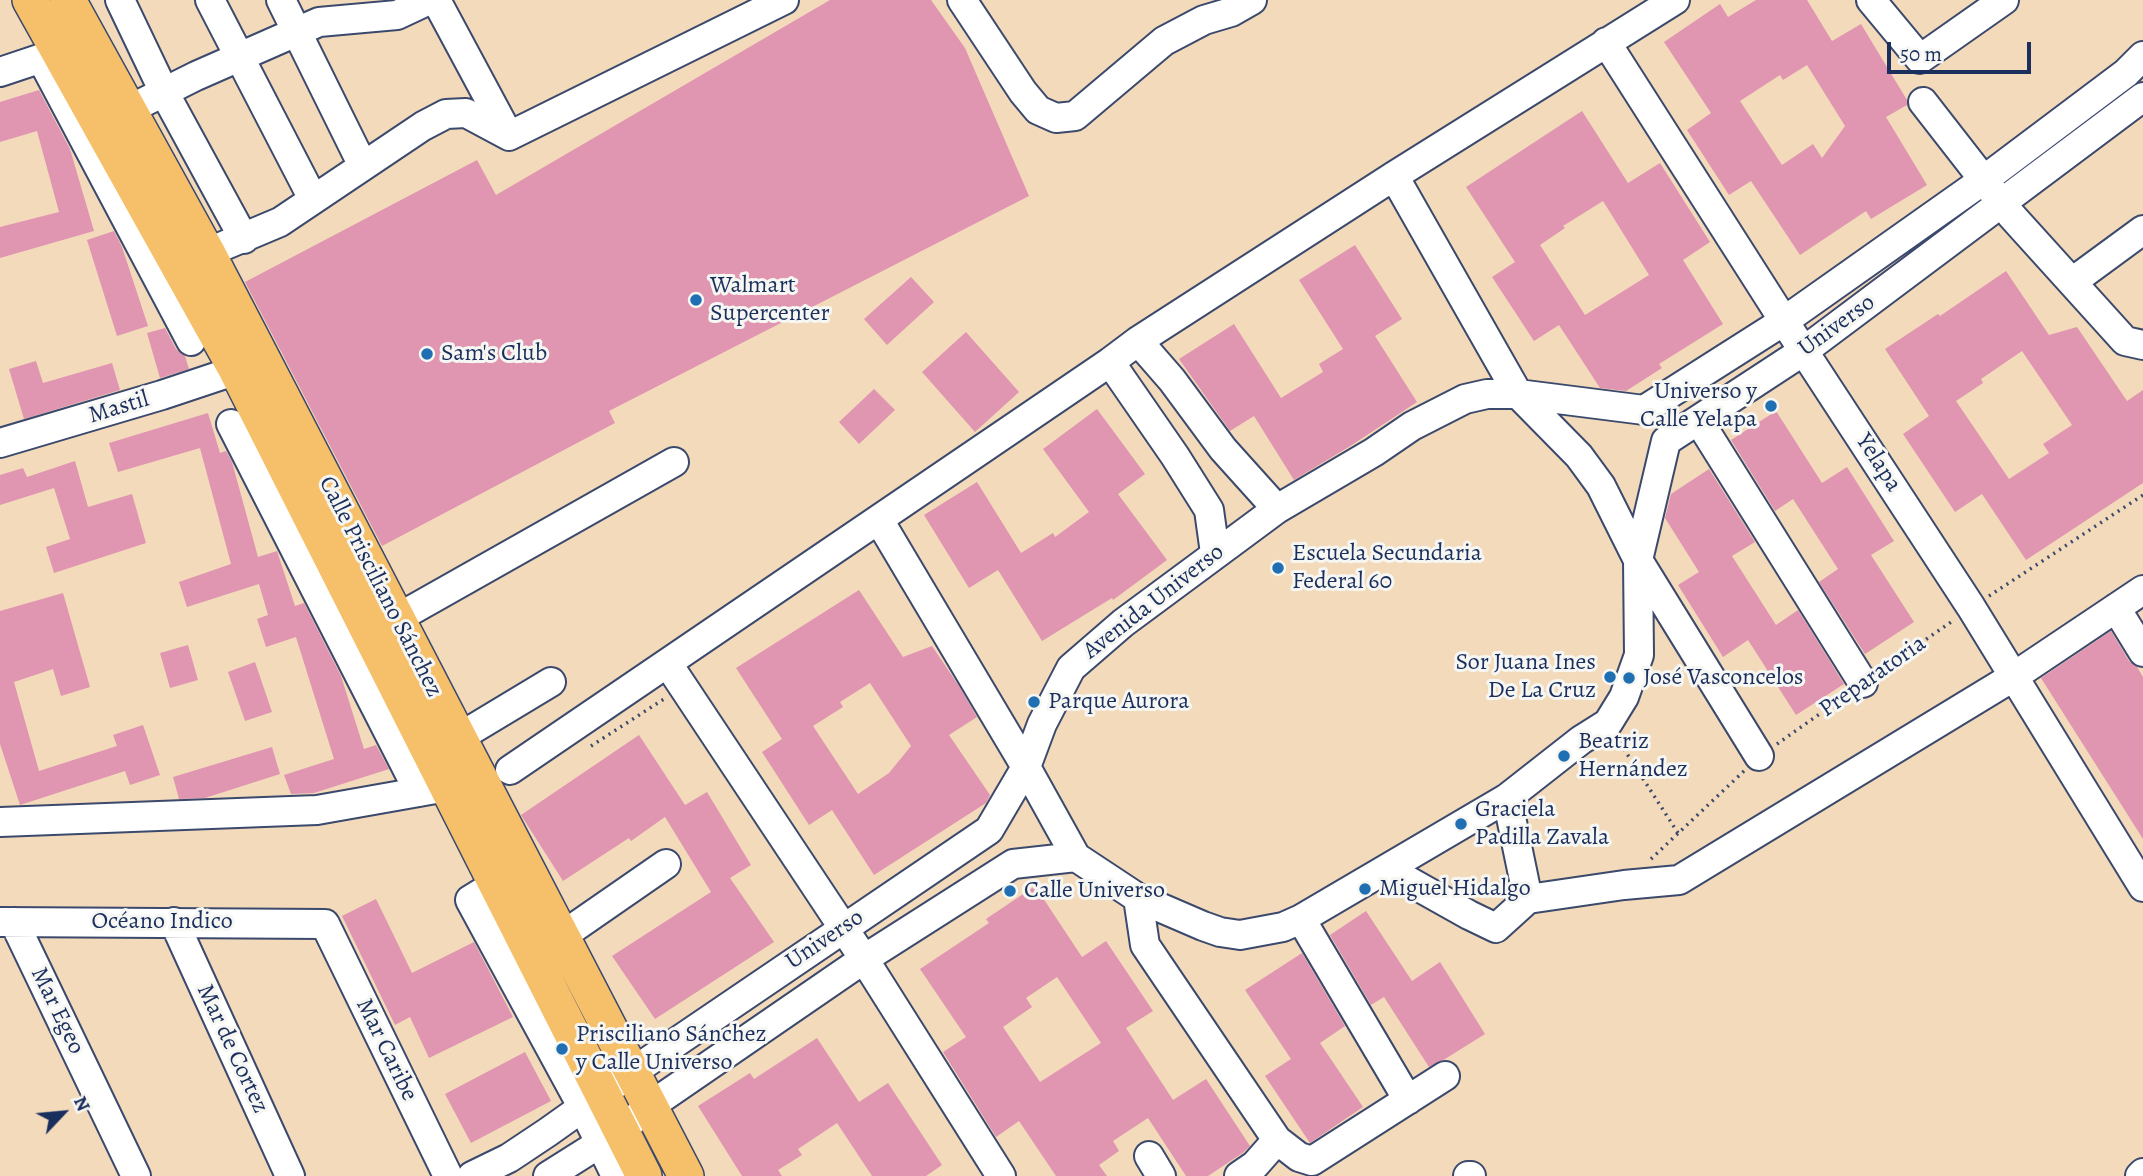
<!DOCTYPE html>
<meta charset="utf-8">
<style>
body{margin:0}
#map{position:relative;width:2143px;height:1176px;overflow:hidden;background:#f3dabb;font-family:Alegreya,serif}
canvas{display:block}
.north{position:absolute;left:28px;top:1078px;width:70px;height:70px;-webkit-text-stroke:5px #f6f6f2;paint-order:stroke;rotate:64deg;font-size:19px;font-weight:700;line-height:28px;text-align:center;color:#1b2f5e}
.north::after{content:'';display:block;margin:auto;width:24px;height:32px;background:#1b2f5e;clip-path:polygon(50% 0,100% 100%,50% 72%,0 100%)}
.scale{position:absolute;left:1887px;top:42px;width:144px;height:32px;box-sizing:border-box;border:4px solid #1b2f5e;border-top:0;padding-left:9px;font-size:21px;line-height:24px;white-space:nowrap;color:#1b2f5e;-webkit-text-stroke:5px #f6f6f2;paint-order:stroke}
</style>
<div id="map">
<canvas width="2143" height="1176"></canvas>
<div class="north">N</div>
<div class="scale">50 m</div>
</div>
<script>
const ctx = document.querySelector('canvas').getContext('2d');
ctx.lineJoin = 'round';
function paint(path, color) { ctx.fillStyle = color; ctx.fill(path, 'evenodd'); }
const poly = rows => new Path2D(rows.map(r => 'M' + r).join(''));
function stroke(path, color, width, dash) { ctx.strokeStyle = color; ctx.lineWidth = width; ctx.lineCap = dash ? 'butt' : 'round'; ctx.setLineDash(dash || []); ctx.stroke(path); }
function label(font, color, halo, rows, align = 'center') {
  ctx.font = font + ' Alegreya,serif'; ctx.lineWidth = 6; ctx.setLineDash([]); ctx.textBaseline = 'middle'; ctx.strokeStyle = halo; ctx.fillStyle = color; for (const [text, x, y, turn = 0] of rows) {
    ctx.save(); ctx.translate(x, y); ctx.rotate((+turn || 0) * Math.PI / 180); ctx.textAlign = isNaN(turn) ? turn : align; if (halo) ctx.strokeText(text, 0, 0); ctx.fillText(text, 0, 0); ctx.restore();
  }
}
const building = poly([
 [830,0,931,0,965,48,1029,196,609,411,615,423,382,546,245,282,477,160,496,195],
 [1756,0,1807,0,1832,41,1861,24,1907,100,1907,105,1886,117,1927,185,1871,219,1866,211,1800,255,1751,181,1729,195,1687,130,1711,113,1664,42,1720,4,1728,17],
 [1807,65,1845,126,1822,158,1813,144,1782,165,1740,101,1780,75,1783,80],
 [39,90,70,149,94,231,0,258,0,227,59,212,37,131,0,142,0,102],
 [1582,111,1628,183,1660,163,1710,242,1683,260,1723,324,1659,364,1662,368,1626,391,1600,388,1559,325,1534,341,1492,277,1515,262,1466,187],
 [1603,201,1649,275,1585,315,1540,245,1565,228,1563,226],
 [114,231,122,247,148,326,117,336,87,240],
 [1355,245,1402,319,1375,336,1417,402,1352,445,1294,480,1254,416,1230,431,1179,359,1234,324,1281,398,1323,372,1319,364,1343,349,1299,280],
 [2006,271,2049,335,2077,327,2127,401,2143,390,2143,483,2026,560,1982,494,1955,512,1903,434,1929,416,1885,349,1938,314,1940,316],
 [2022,351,2072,425,2043,444,2049,453,2009,479,1956,401,1983,383,1981,379],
 [911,277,934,302,887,345,864,319],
 [165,328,176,349,185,356,189,369,160,378,147,333],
 [966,332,1019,392,975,432,922,372],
 [36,361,43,383,112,363,120,390,24,419,9,369],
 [874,389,895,410,859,444,839,422],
 [1097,409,1145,474,1118,494,1167,560,1113,600,1112,598,1042,641,998,570,969,588,924,515,977,482,1021,553,1053,533,1055,537,1089,512,1043,449],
 [1776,411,1822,483,1847,467,1894,541,1871,555,1914,622,1865,654,1819,582,1838,569,1793,499,1775,511,1731,440],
 [208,413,220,453,226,451,232,462,258,557,277,551,295,606,304,603,341,676,364,749,376,745,389,769,314,793,291,794,284,775,334,759,296,637,266,647,257,619,268,615,259,584,187,607,179,582,231,564,200,448,118,472,109,443],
 [75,461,88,507,132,494,146,543,54,573,46,547,70,539,54,488,0,505,0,475,23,468,27,477],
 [1709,469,1755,542,1732,556,1776,625,1798,610,1844,684,1796,715,1748,640,1723,657,1678,585,1699,572,1665,518,1671,494],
 [859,590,903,657,932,646,959,686,977,717,949,735,990,795,986,803,874,875,832,810,809,825,762,752,782,739,736,668],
 [870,683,911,746,889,773,858,794,813,726,843,707,840,702],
 [63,593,90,687,61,696,53,669,14,682,39,771,117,746,113,735,143,725,160,775,130,785,125,771,20,805,0,744,0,611],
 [2111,631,2129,661,2137,667,2143,677,2143,839,2041,678],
 [188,645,198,680,170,688,160,653],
 [255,662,272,712,245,721,228,672],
 [639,735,685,805,707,792,751,865,730,878,774,942,655,1019,612,956,711,892,665,817,631,841,629,838,563,881,521,815],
 [272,747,280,774,205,798,179,799,173,777],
 [1035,886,1082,957,1106,941,1153,1011,1126,1028,1173,1100,1206,1079,1250,1146,1244,1152,1208,1176,1186,1176,1148,1118,1113,1141,1119,1151,1099,1165,1107,1176,1056,1176,1019,1121,996,1137,943,1052,966,1037,920,969,989,923,986,919],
 [1057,977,1101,1043,1040,1082,1003,1027,1032,1007,1026,998],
 [376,899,412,973,474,942,513,1017,429,1058,410,1017,395,1025,342,916],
 [1366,911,1412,981,1440,962,1485,1034,1445,1059,1429,1067,1384,997,1371,1005,1330,935],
 [1302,953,1345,1026,1320,1043,1363,1107,1310,1143,1265,1076,1291,1059,1245,990],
 [817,1038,859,1102,888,1083,942,1165,926,1176,872,1176,837,1123,798,1149,802,1155,778,1170,782,1176,742,1176,698,1106,750,1073,754,1079],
 [525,1052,551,1101,471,1143,445,1094]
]);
const path = poly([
 [1989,596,2143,495],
 [1880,671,1954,620],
 [1620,743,1678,833],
 [1777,744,1845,696],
 [591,746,664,699],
 [1651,859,1744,771]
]);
const minor = poly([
 [120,0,164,92,244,239],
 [210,0,313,199],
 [281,0,363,166],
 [436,0,509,136],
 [962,0,1023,92,1038,110,1056,118,1075,116,1164,41,1204,20,1231,12,1252,0],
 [1871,0,1920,59,2004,0],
 [1606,42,1784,321,1971,607,2143,887],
 [41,58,191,341],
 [0,72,57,53],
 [1923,102,2011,215,2125,341,2143,345],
 [128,110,196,76,319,22,397,15,429,0],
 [1394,176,1518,394,1579,456,1601,486,1638,560,1759,756],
 [190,260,280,222,423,126,446,114,466,113,509,136,784,0],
 [2072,282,2143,230],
 [1138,341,1172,380,1223,449,1277,509],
 [1110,362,1175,456,1209,510,1215,553],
 [1699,421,1863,683],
 [231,424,419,792],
 [0,443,162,395,255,364],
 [879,520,1026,767,1076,857,1138,898,1203,926,1220,932,1240,935,1283,927,1301,919,1507,798,1581,740,1608,723,1624,697,1639,655,1638,560,1666,441,1805,350,2143,97],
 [2116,608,2143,652],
 [396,619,674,462],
 [668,664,864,959,1001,1176],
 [458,738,551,682],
 [510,770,1110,362,1138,341,1394,176,1675,0],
 [1507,798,1528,899,1624,885,1679,880,2013,677,2143,590],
 [0,822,317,810,447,787],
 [1387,869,1469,915,1496,928,1528,899],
 [496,884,470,900,583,1108,616,1176],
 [1138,898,1145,945,1277,1140,1299,1157,1312,1161,1445,1076],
 [1301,919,1408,1100],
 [0,922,325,924,448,1176],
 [14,922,136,1176],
 [174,922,290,1176],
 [562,936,666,864],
 [1149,1156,1161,1176],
 [472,1176,509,1158,548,1132,631,1073,989,830,1026,767,1042,724,1071,668,1123,623,1277,509,1374,452,1412,426,1465,399,1487,394,1518,394,1644,410,1784,321,1985,179,2126,73,2143,56],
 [548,1176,621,1130,650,1106,864,959,1013,864,1076,857],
 [1239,1176,1255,1165,1277,1140],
 [1468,1176,1471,1176],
 [2140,1176,2143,1173]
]);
const major = poly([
 [30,0,236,369,644,1176],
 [68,0,208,254,686,1176]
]);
const markers = [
 [696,300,7,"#1f6fb2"],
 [427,354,7,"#1f6fb2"],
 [1771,406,7,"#1f6fb2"],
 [1278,568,7,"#1f6fb2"],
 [1610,677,7,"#1f6fb2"],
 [1629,678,7,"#1f6fb2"],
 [1034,702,7,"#1f6fb2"],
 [1564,756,7,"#1f6fb2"],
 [1461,824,7,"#1f6fb2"],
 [1365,889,7,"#1f6fb2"],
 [1010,891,7,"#1f6fb2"],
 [562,1049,7,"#1f6fb2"]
];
const poiNames = [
 ["Walmart",710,286],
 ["Supercenter",710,314],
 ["Sam's Club",441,354],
 ["Universo y",1757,392,"right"],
 ["Calle Yelapa",1757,420,"right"],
 ["Escuela Secundaria",1292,554],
 ["Federal 60",1292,582],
 ["Sor Juana Ines",1596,663,"right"],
 ["De La Cruz",1596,691,"right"],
 ["José Vasconcelos",1643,678],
 ["Parque Aurora",1048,702],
 ["Beatriz",1578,742],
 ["Hernández",1578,770],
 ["Graciela",1475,810],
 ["Padilla Zavala",1475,838],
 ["Miguel Hidalgo",1379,889],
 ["Calle Universo",1024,891],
 ["Prisciliano Sánchez",576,1035],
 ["y Calle Universo",576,1063]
];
const streetNames = [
 ["Universo",1837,326,-36],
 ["Mastil",119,408,-17],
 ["Yelapa",1878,463,57],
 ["Calle Prisciliano Sánchez",380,587,63],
 ["Avenida Universo",1154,602,-38],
 ["Preparatoria",1873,677,-35],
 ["Océano Indico",162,922],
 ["Universo",825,940,-34],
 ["Mar Egeo",57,1011,64],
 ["Mar de Cortez",232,1049,65],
 ["Mar Caribe",386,1050,64]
];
paint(building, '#e095b1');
stroke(minor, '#3b496c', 32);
stroke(major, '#3b496c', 38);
stroke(path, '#3b496c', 3.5, [2, 5]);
stroke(minor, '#fff', 28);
stroke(major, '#f6c06b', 35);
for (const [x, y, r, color] of markers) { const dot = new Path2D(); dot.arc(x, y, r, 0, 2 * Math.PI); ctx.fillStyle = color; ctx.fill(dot); stroke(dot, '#f6f6f2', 2.5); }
label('24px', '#1b2f5e', '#f6f6f2', poiNames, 'left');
label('24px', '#1b2f5e', '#f6f6f2', streetNames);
</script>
